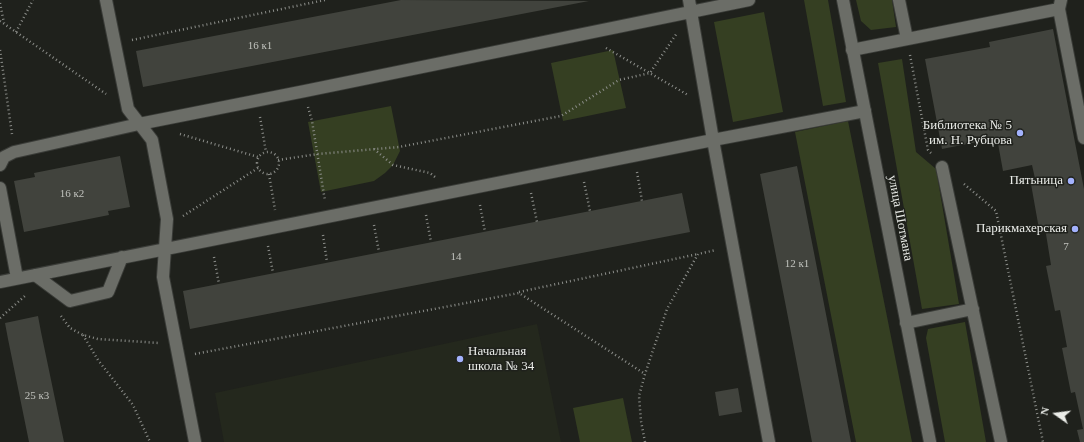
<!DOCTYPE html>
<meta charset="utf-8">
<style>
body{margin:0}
#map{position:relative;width:1084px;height:442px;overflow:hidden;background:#1f211c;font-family:Georgia,serif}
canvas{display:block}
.north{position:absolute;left:1036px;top:394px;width:40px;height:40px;-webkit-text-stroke:3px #1f211c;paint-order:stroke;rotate:284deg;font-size:11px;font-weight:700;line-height:16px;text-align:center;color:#eaece8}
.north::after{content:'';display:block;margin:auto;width:14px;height:18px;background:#eaece8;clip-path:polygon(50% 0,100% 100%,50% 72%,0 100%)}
</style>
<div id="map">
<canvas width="1084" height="442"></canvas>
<div class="north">N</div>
</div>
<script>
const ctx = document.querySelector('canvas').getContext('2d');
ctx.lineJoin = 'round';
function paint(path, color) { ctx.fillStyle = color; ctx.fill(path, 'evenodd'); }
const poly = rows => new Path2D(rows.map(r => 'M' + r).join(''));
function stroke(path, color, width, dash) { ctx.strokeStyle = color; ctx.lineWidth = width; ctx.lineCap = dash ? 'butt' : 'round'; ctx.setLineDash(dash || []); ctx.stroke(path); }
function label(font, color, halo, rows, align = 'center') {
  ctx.font = font + ' Georgia,serif'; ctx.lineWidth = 3; ctx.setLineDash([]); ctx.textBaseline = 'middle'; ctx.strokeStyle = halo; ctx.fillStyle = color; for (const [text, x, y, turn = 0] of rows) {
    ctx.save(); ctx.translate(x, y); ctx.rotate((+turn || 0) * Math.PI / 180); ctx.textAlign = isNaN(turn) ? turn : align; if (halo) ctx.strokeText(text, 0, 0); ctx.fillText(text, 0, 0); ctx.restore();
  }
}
const built = poly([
 [537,324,561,442,224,442,215,393]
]);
const green = poly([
 [804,0,828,0,846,102,823,106],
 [856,0,892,0,896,27,871,30,861,21],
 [764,12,783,112,733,122,714,22],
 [613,50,626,108,563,121,551,63],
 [902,59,916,152,936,169,959,304,922,309,878,63],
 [391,106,400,151,393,165,385,173,374,181,321,192,308,122],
 [848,121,912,442,856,442,795,132],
 [965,322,986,442,945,442,926,338,928,329],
 [623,398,632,442,580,442,573,408]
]);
const building = poly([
 [401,0,589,1,143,87,136,51],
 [1053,29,1084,189,1084,442,1080,442,1077,430,1083,429,1075,392,1071,393,1062,348,1067,347,1060,310,1055,311,1046,266,1051,265,1045,228,1039,229,1031,184,1036,183,1032,165,1003,171,997,138,942,149,925,59,990,47,989,42],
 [120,156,130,207,108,211,109,215,24,232,14,181,35,177,34,173],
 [797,166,851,442,812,442,786,307,760,174],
 [682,193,690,232,190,329,183,291],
 [38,316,41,332,64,442,29,442,8,339,5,323],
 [738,388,742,412,719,416,715,392]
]);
const path = poly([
 [0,3,4,23],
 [0,21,106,94],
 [16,32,33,0],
 [132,40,325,0],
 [606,48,688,95],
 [0,50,12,134],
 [910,55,928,150,931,153],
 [308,107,312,121,325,201],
 [260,117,266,152],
 [180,134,258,157],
 [374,149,393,165,430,173,435,177],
 '257 163a11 11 0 1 1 22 0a11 11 0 1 1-22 0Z',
 [278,160,318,154,399,147,561,116,619,80,650,73,677,33],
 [637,172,642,201],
 [269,174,275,210],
 [584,182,590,211],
 [964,184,996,211,1043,442],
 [531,193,537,222],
 [480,205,485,232],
 [426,215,431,242],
 [183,216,258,168],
 [374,225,379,252],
 [323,235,327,262],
 [268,246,273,273],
 [214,257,219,284],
 [519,292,698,254],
 [61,316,70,328,83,335,98,339,159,343],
 [0,318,26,295],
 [83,335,98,360,133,405,150,442],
 [195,354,519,293,645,374],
 [645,442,641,421,639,396,645,374,667,309,698,254,716,250]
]);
const service = poly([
 [106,0,128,109,152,140,167,219,163,277,195,442],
 [689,0,713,140,769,442],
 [899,0,907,39],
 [1061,0,1059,9,1084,138],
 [852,50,1059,9],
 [0,165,4,157,14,152,139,124,305,91,749,0],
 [942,167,1001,442],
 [0,188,17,278],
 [35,275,70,301,108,292,122,257],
 [0,282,713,140,865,111],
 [906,323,973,309]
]);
const minor = poly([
 [843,0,930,442]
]);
const markers = [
 [1020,133,4,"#a3b2fd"],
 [1071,181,4,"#a3b2fd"],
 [1075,229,4,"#a3b2fd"],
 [460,359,4,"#a3b2fd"]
];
const numberNames = [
 ["16 к1",260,46],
 ["16 к2",72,194],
 ["7",1066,247],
 ["14",456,257],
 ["12 к1",797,264],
 ["25 к3",37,396]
];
const poiNames = [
 ["Библиотека № 5",1012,126],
 ["им. Н. Рубцова",1012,141],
 ["Пятьница",1063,181],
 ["Парикмахерская",1067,229],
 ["Начальная",468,352,"left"],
 ["школа № 34",468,367,"left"]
];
const streetNames = [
 ["улица Шотмана",900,218,79]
];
paint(built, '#24281d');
paint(green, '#353f22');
paint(building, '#41433d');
stroke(service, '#3a3c38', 14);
stroke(minor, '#3a3c38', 14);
stroke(path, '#8d8f8b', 2.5, [1, 3]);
stroke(service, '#6b6d67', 12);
stroke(minor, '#6b6d67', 12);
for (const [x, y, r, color] of markers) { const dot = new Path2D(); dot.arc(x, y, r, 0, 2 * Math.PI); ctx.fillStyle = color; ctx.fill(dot); stroke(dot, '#1f211c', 1.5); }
label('11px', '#c0c2bd', null, numberNames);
label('13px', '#eaece8', '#1f211c', poiNames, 'right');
label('13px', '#eaece8', '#1f211c', streetNames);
</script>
